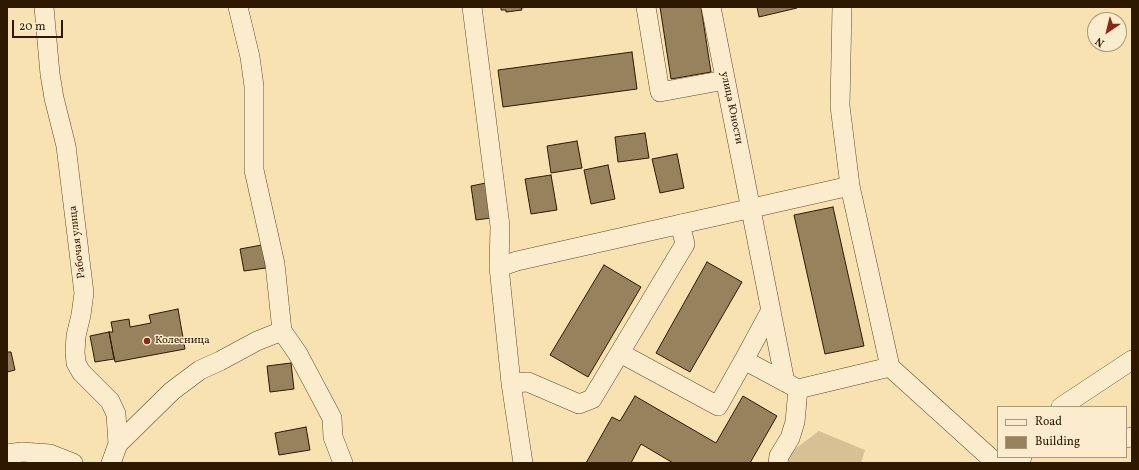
<!DOCTYPE html>
<meta charset="utf-8">
<style>
body{margin:0}
#map{position:relative;width:1139px;height:470px;overflow:hidden;background:#f9e2b2;font-family:Vollkorn,serif}
canvas{display:block}
.frame{position:absolute;inset:0;border:8px solid #2f1800;pointer-events:none}
.legend{position:absolute;left:997px;top:406px;width:130px;height:52px;box-sizing:border-box;background:#fbeccd;border:1px solid #a9977b;margin:0;padding:5px 7px;list-style:none;font-size:12px;color:#2f1800}
.legend li{display:flex;align-items:center;gap:8px;height:20px}
.legend b{width:20px;border:1px solid #a9977b}
.north{position:absolute;left:1087px;top:12px;width:40px;height:40px;box-sizing:border-box;background:#fbeccd;border:1px solid #a9977b;border-radius:50%;rotate:215deg;font-size:11px;font-weight:700;line-height:16px;text-align:center;color:#2f1800}
.north::after{content:'';display:block;margin:auto;width:14px;height:18px;background:#8f2418;clip-path:polygon(50% 0,100% 100%,50% 72%,0 100%)}
.scale{position:absolute;left:12px;top:20px;width:51px;height:18px;box-sizing:border-box;border:2px solid #2f1800;border-top:0;padding-left:5px;font-size:12px;line-height:14px;white-space:nowrap;color:#2f1800;-webkit-text-stroke:3px #fbeccd;paint-order:stroke}
</style>
<div id="map">
<canvas width="1139" height="470"></canvas>
<div class="frame"></div>
<ul class="legend">
<li><b style="height:5px;background:#fbeccd"></b>Road</li>
<li><b style="height:11px;background:#98815d"></b>Building</li>
</ul>
<div class="north">N</div>
<div class="scale">20 m</div>
</div>
<script>
const ctx = document.querySelector('canvas').getContext('2d');
ctx.lineJoin = 'round';
function paint(path, color) { ctx.fillStyle = color; ctx.fill(path, 'evenodd'); }
const poly = rows => new Path2D(rows.map(r => 'M' + r).join(''));
function stroke(path, color, width, dash) { ctx.strokeStyle = color; ctx.lineWidth = width; ctx.lineCap = dash ? 'butt' : 'round'; ctx.setLineDash(dash || []); ctx.stroke(path); }
function label(font, color, halo, rows, align = 'center') {
  ctx.font = font + ' Vollkorn,serif'; ctx.lineWidth = 3; ctx.setLineDash([]); ctx.textBaseline = 'middle'; ctx.strokeStyle = halo; ctx.fillStyle = color; for (const [text, x, y, turn = 0] of rows) {
    ctx.save(); ctx.translate(x, y); ctx.rotate((+turn || 0) * Math.PI / 180); ctx.textAlign = isNaN(turn) ? turn : align; if (halo) ctx.strokeText(text, 0, 0); ctx.fillText(text, 0, 0); ctx.restore();
  }
}
const green = poly([
 [819,431,865,450,861,463,788,463,792,451]
]);
const building = poly([
 [501,7,529,7,521,8,522,10,506,12,506,10,501,10,501,7],
 [660,7,701,7,711,72,671,79,660,7],
 [757,7,797,7,797,8,759,17,757,7],
 [632,52,637,89,503,107,498,70,632,52],
 [645,133,649,158,618,162,615,137,645,133],
 [577,141,582,168,551,173,547,146,577,141],
 [677,154,684,188,660,193,652,159,677,154],
 [608,165,615,199,591,204,584,170,608,165],
 [551,175,557,210,531,214,525,179,551,175],
 [486,183,491,218,476,220,471,186,486,183],
 [833,207,864,346,825,354,794,215,833,207],
 [262,245,266,268,244,271,240,249,262,245],
 [707,262,742,282,690,372,656,353,707,262],
 [604,265,641,287,588,377,550,355,604,265],
 [178,309,185,349,115,362,109,332,113,332,111,322,129,319,130,327,151,323,149,315,178,309],
 [109,332,114,359,95,362,90,336,109,332],
 [7,352,11,352,15,370,7,372,7,352],
 [291,363,294,389,270,392,267,366,291,363],
 [635,396,716,443,743,396,777,416,750,463,673,463,641,444,631,463,586,463,612,417,620,421,635,396],
 [306,427,310,450,279,455,275,433,306,427]
]);
const minor = poly([
 [44,7,50,74,54,98,66,146,84,293,81,315,76,336,75,352,76,363,81,372,110,401,116,414,118,444,111,463],
 [238,7,250,57,254,86,254,170,275,264,282,331,298,354,332,418,333,437,343,463],
 [472,7,500,226,499,267,511,383,523,463],
 [646,7,660,92,725,80],
 [711,7,785,382],
 [842,7,840,106,850,186,890,367,996,463],
 [499,267,517,261,850,186],
 [620,353,718,406,744,360,798,389,890,367],
 [744,360,771,310],
 [511,383,528,382,579,404,592,399,685,244,680,224],
 [1061,407,1132,360],
 [1126,438,1132,437],
 [118,444,172,391,200,370,220,361,257,341,282,331],
 [7,454,22,452,50,454,73,463],
 [778,463,779,456,790,438,795,422,798,389],
 [992,463,1022,457]
]);
const markers = [
 [147,341,4,"#8f2418"]
];
const streetNames = [
 ["улица Юности",731,108,78],
 ["Рабочая улица",78,242,-97]
];
const poiNames = [
 ["Колесница",155,341]
];
paint(green, '#d7c094');
paint(building, '#98815d');
stroke(building, '#2f1800', 1);
stroke(minor, '#624a2c', 20);
stroke(minor, '#fbeccd', 19);
for (const [x, y, r, color] of markers) { const dot = new Path2D(); dot.arc(x, y, r, 0, 2 * Math.PI); ctx.fillStyle = color; ctx.fill(dot); stroke(dot, '#fbeccd', 1.5); }
label('11px', '#2f1800', '#fbeccd', streetNames);
label('11px', '#2f1800', '#fbeccd', poiNames, 'left');
</script>
